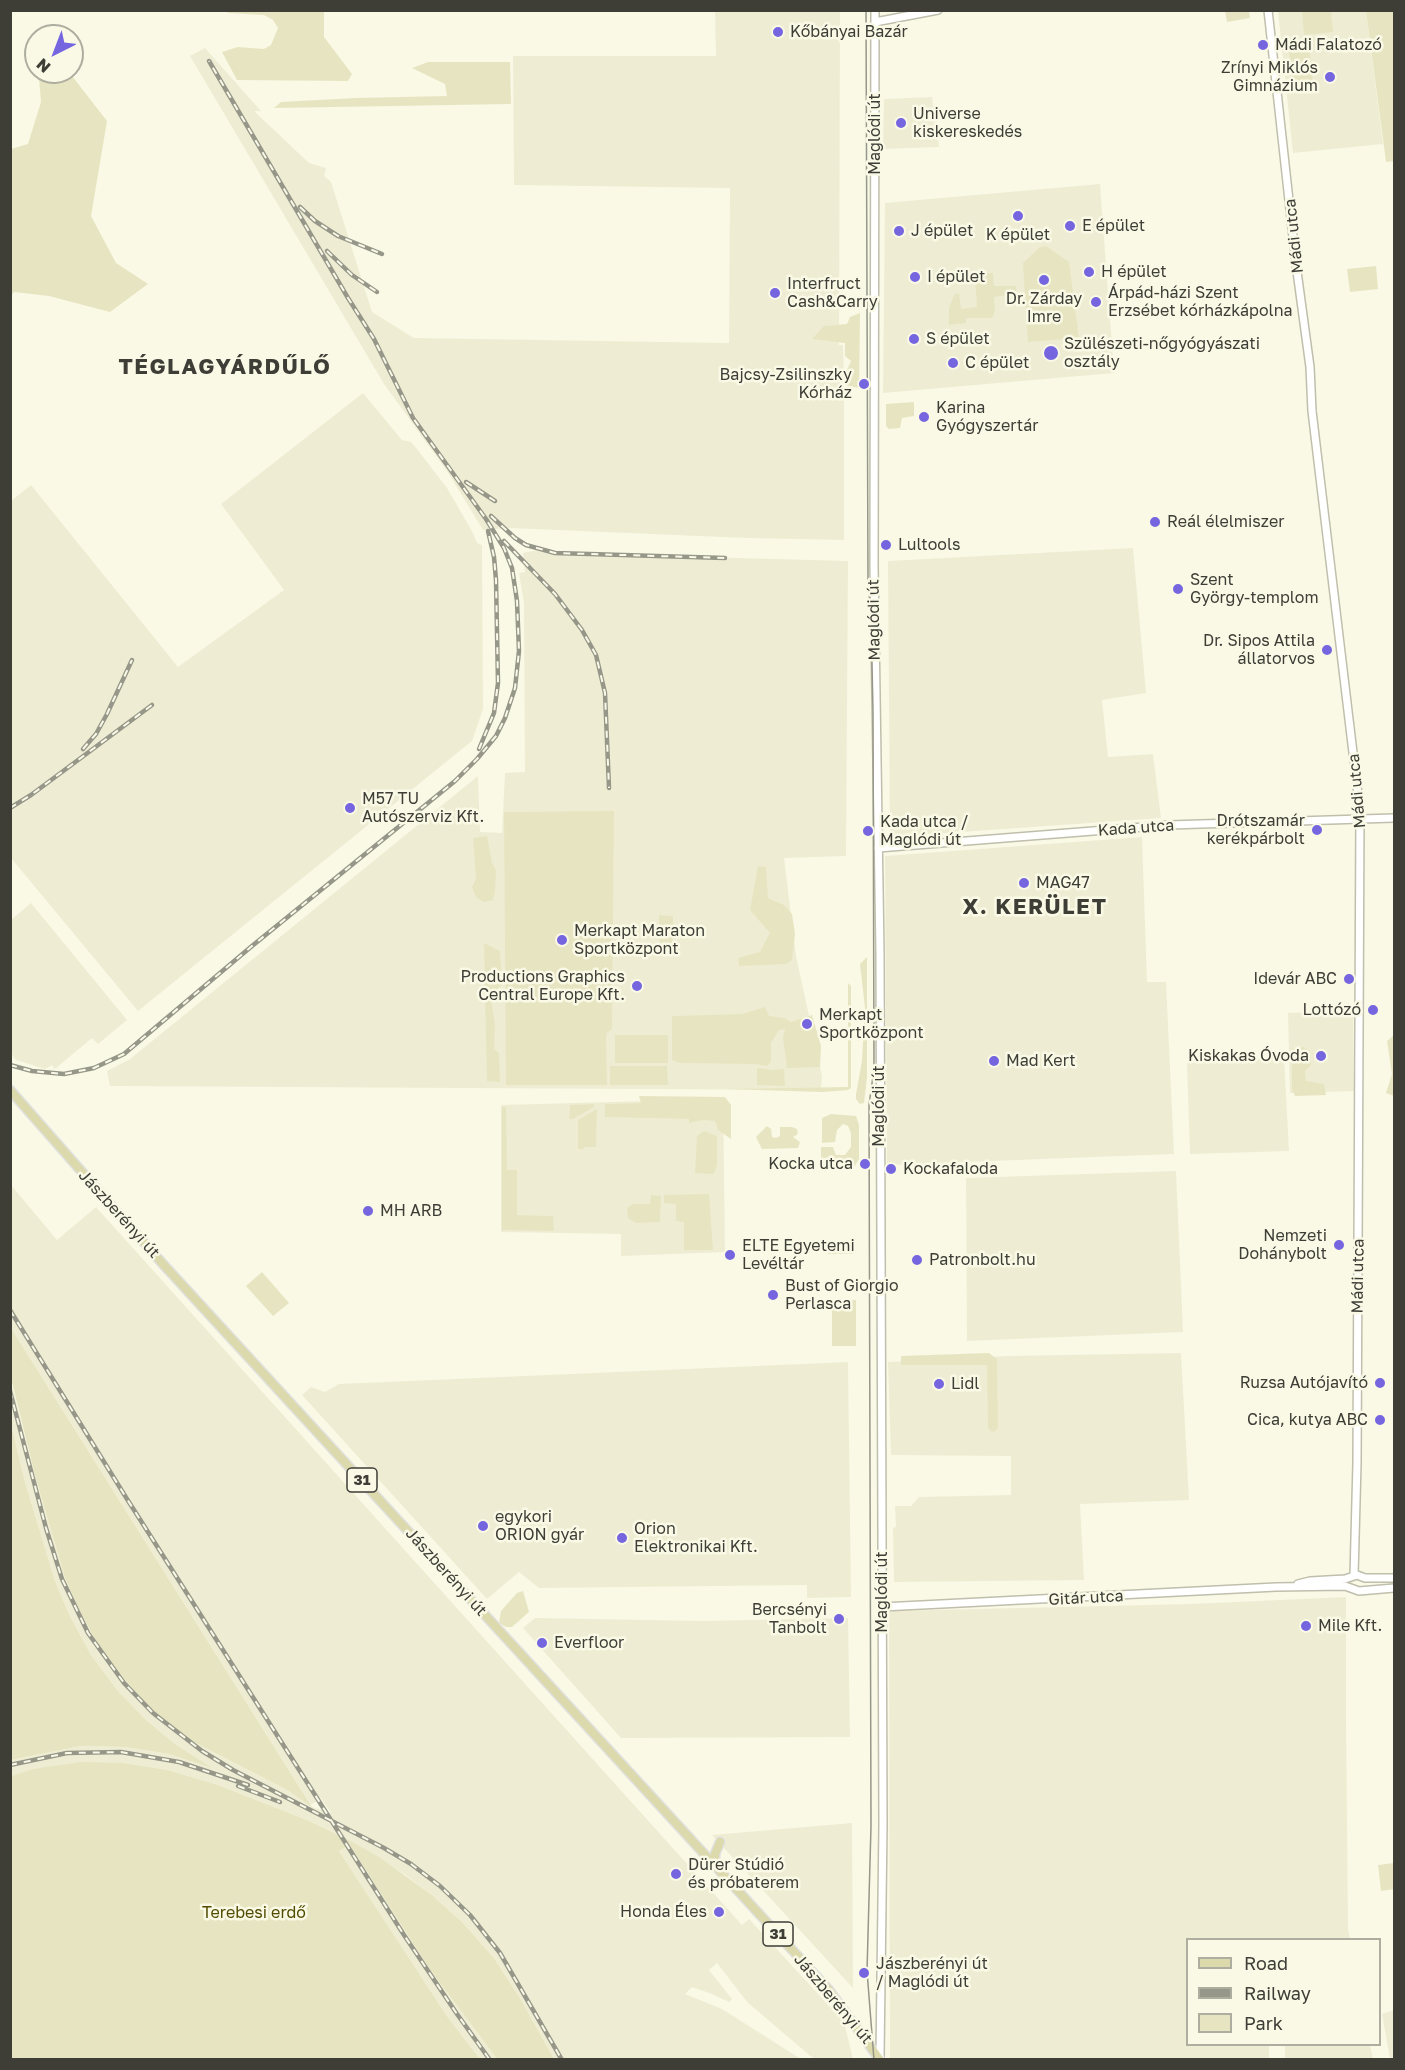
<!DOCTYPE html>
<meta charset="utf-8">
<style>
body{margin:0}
#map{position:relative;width:1405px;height:2070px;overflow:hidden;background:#f9f9e6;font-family:"Golos Text",sans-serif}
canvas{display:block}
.frame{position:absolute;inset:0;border:12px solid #3e3d36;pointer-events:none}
.legend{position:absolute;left:1186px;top:1938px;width:195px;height:108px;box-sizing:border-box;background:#f9f9e6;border:2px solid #aeaea0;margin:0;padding:8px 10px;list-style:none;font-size:18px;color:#3e3d36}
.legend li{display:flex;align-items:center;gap:12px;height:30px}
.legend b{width:30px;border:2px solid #aeaea0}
.north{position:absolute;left:24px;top:24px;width:60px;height:60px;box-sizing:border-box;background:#f9f9e6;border:2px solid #aeaea0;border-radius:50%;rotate:222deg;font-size:16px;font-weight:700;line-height:24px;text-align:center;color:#3e3d36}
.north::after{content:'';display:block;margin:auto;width:21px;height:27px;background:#7565df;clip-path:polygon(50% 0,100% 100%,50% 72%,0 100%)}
</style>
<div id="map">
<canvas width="1405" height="2070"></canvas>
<div class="frame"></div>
<ul class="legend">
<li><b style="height:8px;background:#dcd9ac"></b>Road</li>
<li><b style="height:8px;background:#969689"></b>Railway</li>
<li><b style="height:16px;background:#e7e5c1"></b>Park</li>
</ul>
<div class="north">N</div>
</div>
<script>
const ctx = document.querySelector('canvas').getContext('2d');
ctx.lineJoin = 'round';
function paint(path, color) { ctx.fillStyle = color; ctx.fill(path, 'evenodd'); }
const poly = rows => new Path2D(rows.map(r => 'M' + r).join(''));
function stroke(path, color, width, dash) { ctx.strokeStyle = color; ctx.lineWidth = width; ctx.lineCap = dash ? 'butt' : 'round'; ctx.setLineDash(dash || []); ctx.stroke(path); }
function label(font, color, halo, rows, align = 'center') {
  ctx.font = font + ' "Golos Text",sans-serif'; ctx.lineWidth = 5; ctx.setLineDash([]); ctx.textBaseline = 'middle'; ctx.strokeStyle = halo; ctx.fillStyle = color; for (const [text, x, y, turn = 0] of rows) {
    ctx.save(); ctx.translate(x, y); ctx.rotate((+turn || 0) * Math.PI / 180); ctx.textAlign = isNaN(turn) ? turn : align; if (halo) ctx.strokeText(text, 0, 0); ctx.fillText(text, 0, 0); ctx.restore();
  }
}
const built = poly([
 [715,11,840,11,839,345,843,345,844,378,844,540,747,538,509,528,483,530,447,471,384,384,190,56,205,48,261,111,254,111,309,163,326,168,324,176,331,182,372,312,414,338,729,343,730,188,514,185,513,56,716,56],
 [1278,11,1366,11,1383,144,1293,153],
 [932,97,939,147,883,149,884,99],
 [1100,184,1114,373,883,393,885,203],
 [363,393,402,440,411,442,417,449,447,488,473,533,477,543,482,545,483,709,472,741,138,1011,11,858,11,501,31,485,178,667,284,590,221,504],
 [1133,548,1146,693,1102,700,1108,757,1153,754,1161,818,890,837,888,561],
 [543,549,555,553,848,561,846,856,784,858,796,956,822,1076,821,1090,110,1086,107,1071,130,1059,478,776,480,832,502,833,505,773,525,772,524,603,519,573,525,572,523,553],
 [1142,837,1147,982,1166,982,1174,1154,887,1165,885,856],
 [31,903,127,1020,98,1044,92,1038,55,1069,52,1065,45,1069,16,1060,11,1053,11,920],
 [1353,1010,1354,1091,1290,1093,1288,1013],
 [1284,1058,1289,1151,1190,1154,1187,1063],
 [723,1099,725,1252,621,1256,621,1234,501,1232,501,1105],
 [1176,1171,1183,1332,967,1341,966,1178],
 [11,1185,57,1240,96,1207,742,1925,749,1919,844,2022,853,2059,814,2059,747,2002,717,1963,709,1970,732,1999,729,2002,712,1994,692,1987,685,1994,722,2009,801,2059,554,2059,520,1998,494,1958,463,1923,432,1895,404,1874,347,1839,307,1820,218,1785,168,1770,124,1763,32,1769,11,1776,11,1760,81,1746,125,1747,169,1754,210,1766,175,1744,146,1720,118,1691,91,1655,69,1614,55,1581,25,1482,11,1424,10,1378,36,1479,65,1578,79,1610,126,1681,154,1712,190,1740,287,1790,312,1807,331,1813,321,1798,311,1805,11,1328],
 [1181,1353,1189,1500,1080,1504,1084,1580,894,1582,893,1528,896,1527,895,1506,911,1506,919,1497,1011,1495,1011,1456,891,1455,888,1362,1008,1356],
 [848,1362,851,1597,807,1598,807,1585,539,1588,519,1572,487,1599,302,1395,311,1387,325,1392,339,1384],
 [1346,1597,1346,1716,1348,1929,1350,1939,1188,1940,1188,2044,1269,2045,1269,2059,890,2059,889,1611,1191,1604],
 [535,1618,704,1621,848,1618,850,1737,621,1738,523,1628],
 [852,1823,853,1988,712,1835],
 [351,1845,431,1971,497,2059,480,2059,447,2016,339,1851],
 [1394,2010,1394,2059,1390,2059,1382,2014],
 [1285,2045,1370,2045,1373,2059,1285,2059]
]);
const green = poly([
 [225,11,324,11,324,37,352,74,348,81,237,80,222,52,238,47,264,49,271,45,278,28,273,20,264,15,229,13],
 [1225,11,1249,11,1250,18,1227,22],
 [1302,11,1331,11,1333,32,1304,35],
 [1366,11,1394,11,1394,161,1386,162],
 [1309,43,1313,84,1293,87,1288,45],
 [428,62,510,62,511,104,274,108,281,102,356,98,447,96,445,84,412,68],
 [69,72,107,121,91,216,116,263,148,284,110,312,49,296,14,292,11,296,11,149,28,144,41,102,39,78],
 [1046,246,1069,262,1079,338,1028,342,1023,263,1040,247],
 [1376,266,1378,289,1350,292,1347,269],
 [993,273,994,286,1016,286,1016,294,994,297,995,310,992,318,966,318,966,323,949,325,949,308,954,295,959,293,961,309,977,307,975,278,964,279,963,282,955,284,954,280,958,275],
 [860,313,859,388,845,385,847,370,851,361,845,356,845,343,812,339,824,326,847,324,850,317],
 [914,402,914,416,902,418,900,428,889,429,886,426,886,404],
 [614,811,612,1029,607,1033,606,1038,607,1085,506,1085,504,812],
 [487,836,492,863,496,870,495,891,493,900,484,902,476,897,472,887,476,879,473,838],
 [758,866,766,867,768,898,784,905,792,914,795,934,792,960,786,964,739,966,738,958,760,952,770,933,750,910],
 [659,915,673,916,673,945,662,944,659,941],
 [484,943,500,951,502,985,490,995,495,1024,494,1049,499,1053,500,1082,487,1081],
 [867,957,867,1077,864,1103,860,1104,856,1099,856,1094,862,1061,865,1008,860,964],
 [848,983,851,986,851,1088,848,1090,823,1092,725,1089,848,1087],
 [765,1007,769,1016,784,1018,791,1022,812,1015,821,1046,820,1067,787,1068,783,1038,785,1029,779,1030,771,1043,771,1062,767,1066,754,1064,680,1063,672,1060,672,1016,742,1014],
 [615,1035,668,1035,668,1063,615,1063],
 [1394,1035,1394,1096,1386,1093,1392,1074,1387,1041],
 [1303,1047,1310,1051,1311,1057,1311,1065,1305,1071,1306,1081,1324,1084,1326,1095,1295,1096,1292,1089,1292,1049],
 [610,1066,667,1066,668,1085,610,1085],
 [757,1068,773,1070,784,1069,785,1086,757,1085],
 [639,1096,725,1097,731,1105,731,1139,718,1130,715,1121,703,1120,689,1123,689,1119,605,1117,605,1104,641,1103],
 [594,1104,594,1107,573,1119,569,1119,570,1105],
 [502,1107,506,1107,507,1170,517,1170,517,1215,553,1216,554,1231,502,1230],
 [597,1109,596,1147,584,1147,584,1149,578,1149,578,1120],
 [831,1114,856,1116,859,1125,859,1159,854,1167,840,1170,823,1169,821,1160,821,1147,833,1147,836,1155,845,1155,851,1147,851,1133,848,1126,843,1124,837,1130,835,1142,822,1143,822,1118],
 [767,1126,771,1129,772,1137,776,1138,780,1136,780,1127,792,1127,797,1129,798,1134,793,1137,800,1142,798,1148,762,1149,756,1137],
 [704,1131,717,1136,717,1165,714,1174,695,1173,697,1136],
 [709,1194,713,1250,684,1250,684,1222,676,1221,676,1204,664,1203,664,1195],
 [651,1195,661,1196,660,1222,636,1223,628,1218,627,1208,633,1204,650,1204],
 [828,1243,853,1243,853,1254,828,1254],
 [262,1272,289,1303,273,1316,246,1286],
 [832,1300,856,1300,856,1346,832,1346],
 [11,1328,121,1503,312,1807,287,1790,190,1740,154,1712,126,1681,100,1648,79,1610,65,1578,36,1479,11,1378],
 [989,1353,997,1359,998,1427,996,1431,992,1432,988,1428,987,1365,901,1365,901,1356],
 [11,1424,25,1482,55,1581,69,1614,91,1655,118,1691,146,1720,175,1744,213,1768,169,1754,125,1747,81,1746,11,1760],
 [523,1591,529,1612,512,1627,506,1627,499,1623,501,1611,517,1593],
 [81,1762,124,1763,168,1770,218,1785,307,1820,347,1839,379,1857,432,1895,463,1923,494,1958,520,1998,554,2059,497,2059,431,1971,350,1845,339,1851,447,2016,480,2059,11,2059,11,1776,32,1769],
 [1394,1863,1394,1889,1381,1891,1378,1865]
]);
const tertiary = poly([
 [875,10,874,566,880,953,883,1825,880,2057],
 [1268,10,1296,264,1310,367,1312,411,1360,811,1357,1463,1354,1576],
 [875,22,938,10],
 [878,848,1169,825,1394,818],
 [1298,1584,1310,1581,1345,1579,1357,1575,1365,1578,1394,1578],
 [882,1607,1276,1587,1345,1586,1359,1591,1394,1588]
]);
const primary = poly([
 [10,1090,162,1263,829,1990,880,2060],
 [715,1866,715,1854,720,1842]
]);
const tram = poly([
 [866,10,868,582,871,615,873,712,874,1069,869,1105,871,1826,867,1971,874,2060]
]);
const rail = poly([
 [300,207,315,221,338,236,382,254],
 [327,251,352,275,377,292],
 [466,482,495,501],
 [491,516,515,538,526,545,555,553,725,558],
 [504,541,555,594,582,630,596,655,605,693,609,788],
 [83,749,96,734,107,714,132,660],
 [479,749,494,713,498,683,496,580,494,557,488,531],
 [10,808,31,795,152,705],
 [10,1065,32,1071,64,1074,94,1068,124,1054,252,946,455,781,477,759,496,736,505,718,515,688,519,651,517,601,512,568,504,548,486,519,413,418,374,339,348,298,209,61],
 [10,1310,127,1499,404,1935,457,2014,490,2060],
 [10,1391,46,1528,62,1579,88,1633,124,1683,153,1713,202,1751,233,1770,384,1848,411,1864,440,1886,470,1915,500,1953,562,2060],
 [10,1765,67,1753,121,1752,179,1762,248,1785],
 [238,1786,280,1802]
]);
const markers = [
 [778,32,6,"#7565df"],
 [1263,45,6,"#7565df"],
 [1330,77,6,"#7565df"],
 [901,123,6,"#7565df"],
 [1018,216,6,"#7565df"],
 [1070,226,6,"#7565df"],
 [899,231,6,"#7565df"],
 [1089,272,6,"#7565df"],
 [915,277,6,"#7565df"],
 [1044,280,6,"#7565df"],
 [775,293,6,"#7565df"],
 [1096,302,6,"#7565df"],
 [914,339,6,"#7565df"],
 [1051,353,8,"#7565df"],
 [953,363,6,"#7565df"],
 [864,384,6,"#7565df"],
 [924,417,6,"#7565df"],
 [1155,522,6,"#7565df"],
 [886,545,6,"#7565df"],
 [1178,589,6,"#7565df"],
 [1327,650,6,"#7565df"],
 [350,808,6,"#7565df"],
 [1317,830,6,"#7565df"],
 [868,831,6,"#7565df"],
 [1024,883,6,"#7565df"],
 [562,940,6,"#7565df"],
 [1349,979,6,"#7565df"],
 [637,986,6,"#7565df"],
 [1373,1010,6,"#7565df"],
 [807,1024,6,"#7565df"],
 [1321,1056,6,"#7565df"],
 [994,1061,6,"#7565df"],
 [865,1164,6,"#7565df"],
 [891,1169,6,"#7565df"],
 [368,1211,6,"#7565df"],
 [1339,1245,6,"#7565df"],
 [730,1255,6,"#7565df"],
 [917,1260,6,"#7565df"],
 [773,1295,6,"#7565df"],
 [1380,1383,6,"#7565df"],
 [939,1384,6,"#7565df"],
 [1380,1420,6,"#7565df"],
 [483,1526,6,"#7565df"],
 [622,1538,6,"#7565df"],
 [839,1619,6,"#7565df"],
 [1306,1626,6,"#7565df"],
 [542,1643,6,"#7565df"],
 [676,1874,6,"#7565df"],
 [719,1912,6,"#7565df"],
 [864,1973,6,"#7565df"]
];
const shields = [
 [362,1480,30],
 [778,1934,30]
];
const shieldNames = [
 ["31",362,1480],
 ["31",778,1934]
];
const poiNames = [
 ["Kőbányai Bazár",790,32],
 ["Mádi Falatozó",1275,45],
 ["Zrínyi Miklós",1318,68,"right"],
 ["Gimnázium",1318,86,"right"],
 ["Universe",913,114],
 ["kiskereskedés",913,132],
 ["E épület",1082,226],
 ["J épület",911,231],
 ["K épület",1018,235,"center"],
 ["H épület",1101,272],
 ["I épület",927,277],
 ["Interfruct",787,284],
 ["Cash&Carry",787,302],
 ["Árpád-házi Szent",1108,293],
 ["Erzsébet kórházkápolna",1108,311],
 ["Dr. Zárday",1044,299,"center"],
 ["Imre",1044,317,"center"],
 ["S épület",926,339],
 ["Szülészeti-nőgyógyászati",1064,344],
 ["osztály",1064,362],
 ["C épület",965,363],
 ["Bajcsy-Zsilinszky",852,375,"right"],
 ["Kórház",852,393,"right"],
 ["Karina",936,408],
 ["Gyógyszertár",936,426],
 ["Reál élelmiszer",1167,522],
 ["Lultools",898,545],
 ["Szent",1190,580],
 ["György-templom",1190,598],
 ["Dr. Sipos Attila",1315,641,"right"],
 ["állatorvos",1315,659,"right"],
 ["M57 TU",362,799],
 ["Autószerviz Kft.",362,817],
 ["Drótszamár",1305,821,"right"],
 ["kerékpárbolt",1305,839,"right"],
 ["Kada utca /",880,822],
 ["Maglódi út",880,840],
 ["MAG47",1036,883],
 ["Merkapt Maraton",574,931],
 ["Sportközpont",574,949],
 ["Productions Graphics",625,977,"right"],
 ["Central Europe Kft.",625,995,"right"],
 ["Idevár ABC",1337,979,"right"],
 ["Lottózó",1361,1010,"right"],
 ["Merkapt",819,1015],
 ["Sportközpont",819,1033],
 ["Kiskakas Óvoda",1309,1056,"right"],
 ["Mad Kert",1006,1061],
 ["Kocka utca",853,1164,"right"],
 ["Kockafaloda",903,1169],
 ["MH ARB",380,1211],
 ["Nemzeti",1327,1236,"right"],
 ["Dohánybolt",1327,1254,"right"],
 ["ELTE Egyetemi",742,1246],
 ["Levéltár",742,1264],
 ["Patronbolt.hu",929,1260],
 ["Bust of Giorgio",785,1286],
 ["Perlasca",785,1304],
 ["Ruzsa Autójavító",1368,1383,"right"],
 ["Lidl",951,1384],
 ["Cica, kutya ABC",1368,1420,"right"],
 ["egykori",495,1517],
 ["ORION gyár",495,1535],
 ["Orion",634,1529],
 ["Elektronikai Kft.",634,1547],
 ["Bercsényi",827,1610,"right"],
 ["Tanbolt",827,1628,"right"],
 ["Mile Kft.",1318,1626],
 ["Everfloor",554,1643],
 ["Dürer Stúdió",688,1865],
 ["és próbaterem",688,1883],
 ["Honda Éles",707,1912,"right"],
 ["Jászberényi út",876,1964],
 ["/ Maglódi út",876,1982]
];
const streetNames = [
 ["Maglódi út",875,134,-90],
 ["Mádi utca",1294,236,-96],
 ["Maglódi út",874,620,-91],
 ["Mádi utca",1357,791,-95],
 ["Kada utca",1136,828,-4],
 ["Maglódi út",879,1106,-90],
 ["Jászberényi út",119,1214,48],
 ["Mádi utca",1358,1276,-89],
 ["Jászberényi út",446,1572,48],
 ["Maglódi út",882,1592,-90],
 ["Gitár utca",1086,1598,-3],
 ["Jászberényi út",833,1999,50]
];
const parkNames = [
 ["Terebesi erdő",254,1913]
];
const districtNames = [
 ["TÉGLAGYÁRDŰLŐ",225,367],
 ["X. KERÜLET",1035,907]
];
paint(built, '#eeedd3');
paint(green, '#e7e5c1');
stroke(tertiary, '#c0bfad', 10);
stroke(primary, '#e0e0df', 11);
stroke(tertiary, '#fff', 7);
stroke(primary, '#dcd9ac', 8);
stroke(tram, '#969689', 1.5);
stroke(rail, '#969689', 4.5);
stroke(rail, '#f9f9e6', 2, [7]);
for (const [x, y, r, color] of markers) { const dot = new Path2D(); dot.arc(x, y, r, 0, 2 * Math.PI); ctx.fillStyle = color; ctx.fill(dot); stroke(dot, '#f9f9e6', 2); }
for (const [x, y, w] of shields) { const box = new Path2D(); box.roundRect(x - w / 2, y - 12, w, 24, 4.5); ctx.fillStyle = '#f9f9e6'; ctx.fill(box); stroke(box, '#3e3d36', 1.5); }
label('bold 15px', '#3e3d36', null, shieldNames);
label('16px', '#3e3d36', '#f9f9e6', poiNames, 'left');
label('16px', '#3e3d36', '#f9f9e6', streetNames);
label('16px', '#514c00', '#f9f9e6', parkNames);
ctx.letterSpacing = '1.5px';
label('bold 22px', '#3e3d36', '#f9f9e6', districtNames);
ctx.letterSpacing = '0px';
</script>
